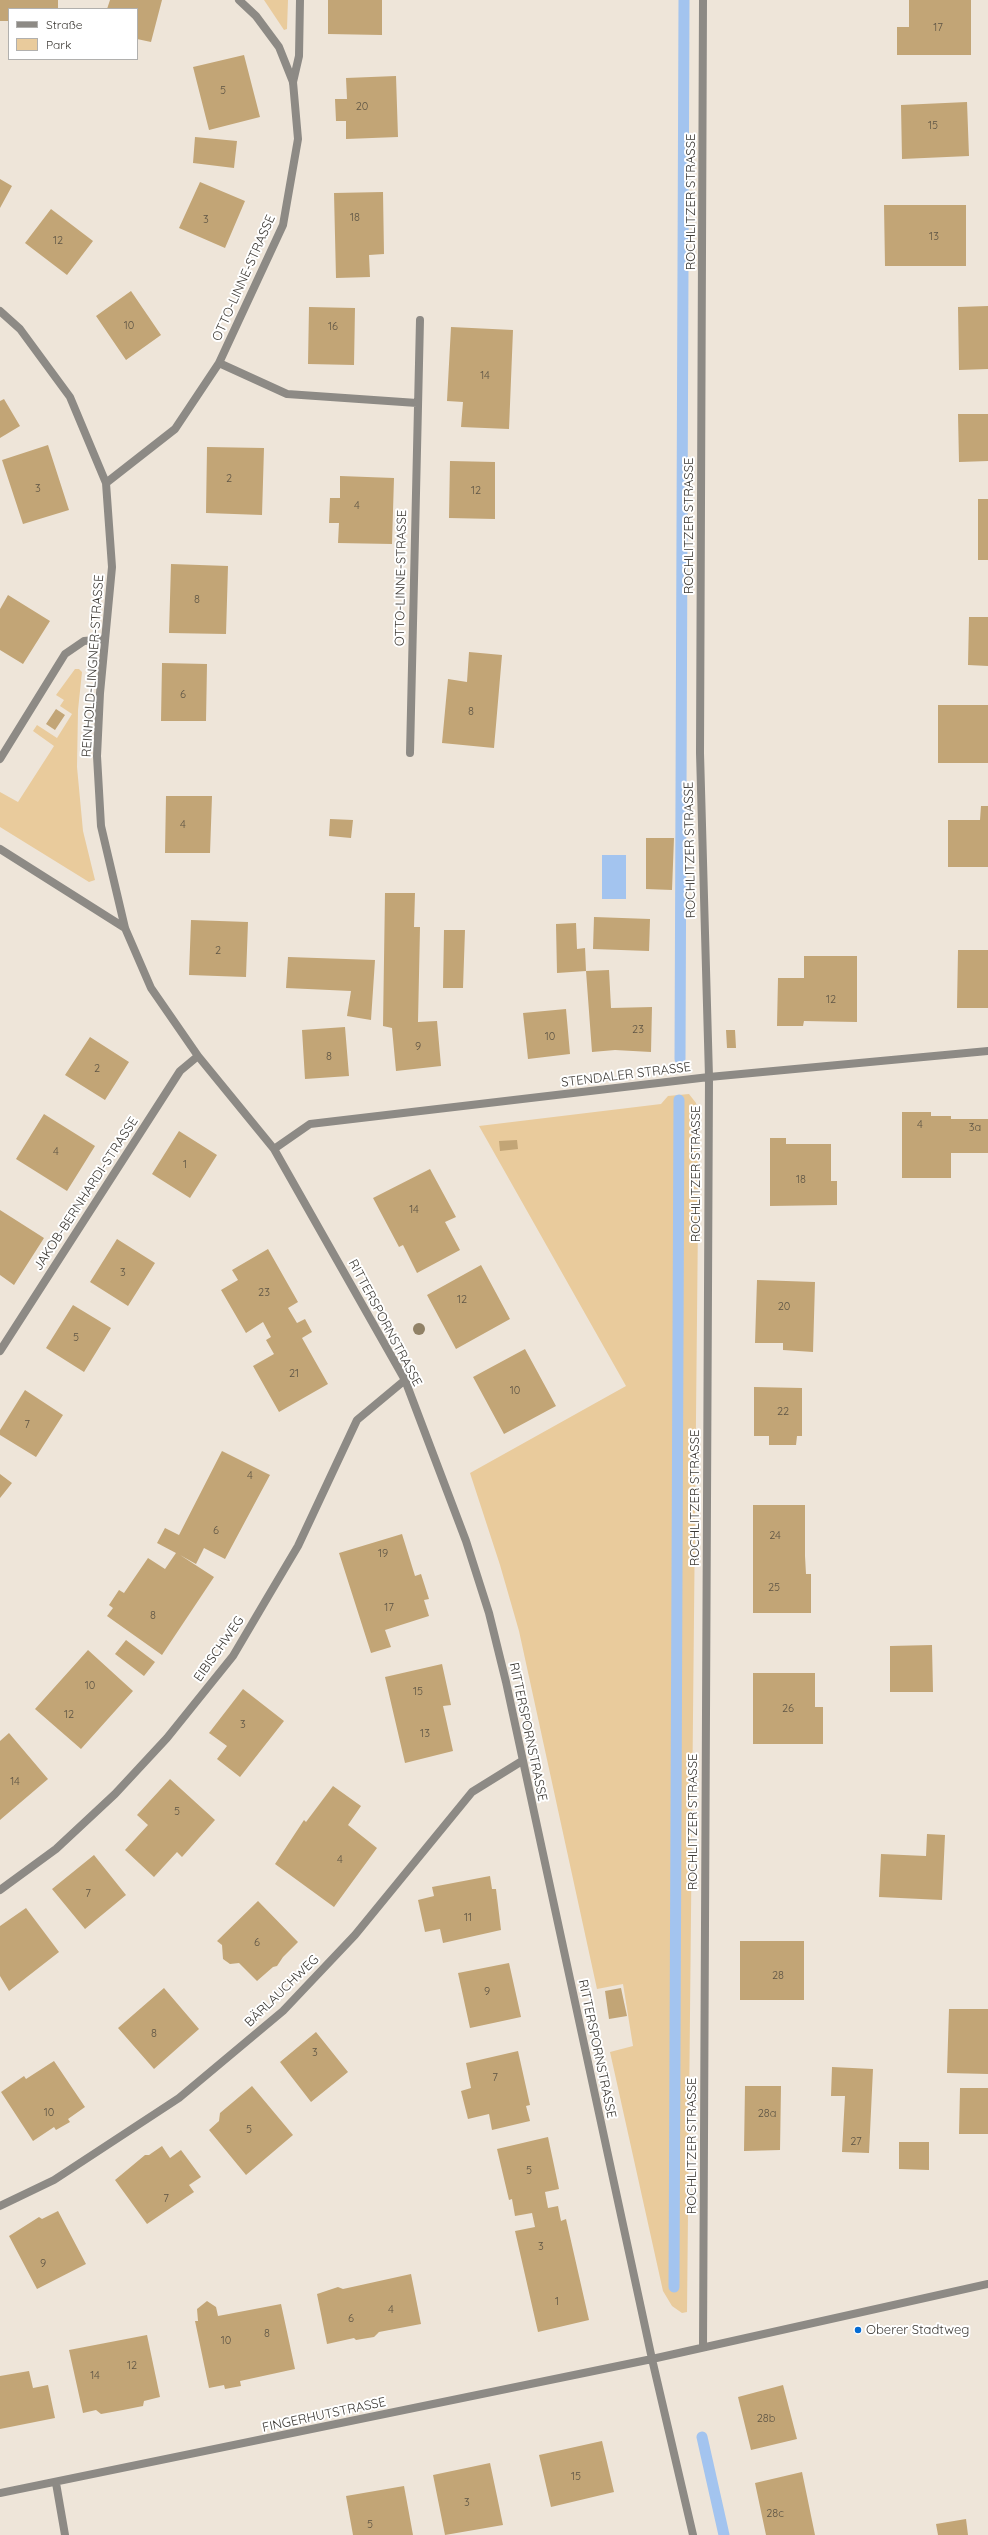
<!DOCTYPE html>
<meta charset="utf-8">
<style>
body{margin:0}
#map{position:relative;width:988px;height:2535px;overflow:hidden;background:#eee5d9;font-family:Quicksand,sans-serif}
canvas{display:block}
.legend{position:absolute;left:8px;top:8px;width:130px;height:52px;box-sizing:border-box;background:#fff;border:1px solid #b1b0ae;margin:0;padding:5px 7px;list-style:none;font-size:12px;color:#3d3a35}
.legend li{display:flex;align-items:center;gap:8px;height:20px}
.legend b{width:20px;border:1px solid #b1b0ae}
</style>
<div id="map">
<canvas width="988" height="2535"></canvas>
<ul class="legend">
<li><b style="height:5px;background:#8d8a85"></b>Straße</li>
<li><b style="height:11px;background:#e9cb9c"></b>Park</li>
</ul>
</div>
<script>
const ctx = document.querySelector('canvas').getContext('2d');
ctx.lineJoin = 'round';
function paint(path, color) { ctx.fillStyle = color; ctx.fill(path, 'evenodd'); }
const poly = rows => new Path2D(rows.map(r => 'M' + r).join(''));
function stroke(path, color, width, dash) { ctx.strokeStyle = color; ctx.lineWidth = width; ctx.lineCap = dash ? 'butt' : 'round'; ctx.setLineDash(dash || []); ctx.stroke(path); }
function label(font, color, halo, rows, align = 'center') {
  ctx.font = font + ' Quicksand,sans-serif'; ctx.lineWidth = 4; ctx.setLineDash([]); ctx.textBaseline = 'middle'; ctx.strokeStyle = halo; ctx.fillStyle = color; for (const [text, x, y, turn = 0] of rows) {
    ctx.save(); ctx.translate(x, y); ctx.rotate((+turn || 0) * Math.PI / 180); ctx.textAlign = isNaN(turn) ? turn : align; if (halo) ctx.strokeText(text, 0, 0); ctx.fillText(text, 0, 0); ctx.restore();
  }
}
const green = poly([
 [264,0,288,0,287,29,284,30],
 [75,669,79,669,82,672,78,710,77,767,83,831,95,880,89,882,0,827,0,792,18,802,54,746,33,731,37,725,57,738,72,714,60,706,64,700,56,695],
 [689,1094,696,1103,699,1119,687,2312,682,2313,672,2306,663,2291,610,2052,633,2046,623,1984,597,1989,519,1631,500,1565,470,1473,626,1386,479,1126,661,1104,668,1096]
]);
const water = poly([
 [602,855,626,855,626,899,602,899]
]);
const stream = poly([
 [680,1059,684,0],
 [674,2287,679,1100],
 [702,2437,724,2535]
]);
const building = poly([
 [0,0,58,0,58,9,9,9,9,21,0,21],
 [110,0,162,0,151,42,137,39,137,9,107,9],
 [328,0,382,0,382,35,328,34],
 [909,0,971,0,971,55,897,55,897,27,909,27],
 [244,55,260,117,209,130,193,67],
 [396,76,398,137,346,139,346,121,336,121,335,99,347,99,346,78],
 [967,102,969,156,902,159,901,105],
 [195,137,237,141,234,168,193,163],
 [0,179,12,186,0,208],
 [200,182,245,201,225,248,179,228],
 [383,192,384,254,369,255,370,277,336,278,334,193],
 [884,205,966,205,966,266,885,266],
 [51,209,93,241,67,275,25,243],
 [131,291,161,335,126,360,96,316],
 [988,306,988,369,959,370,958,307],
 [309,307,355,308,354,365,308,364],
 [451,327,513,330,509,429,461,427,463,402,447,401],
 [4,399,20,426,0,438,0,401],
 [958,414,988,414,988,461,959,462],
 [48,445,69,510,23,524,2,460],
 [207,447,264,448,262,515,206,513],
 [450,461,495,462,495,519,449,518],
 [340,476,394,478,392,544,338,543,339,523,329,523,330,498,340,498],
 [978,499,988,499,988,560,978,560],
 [171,564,228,566,226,634,169,633],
 [8,595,50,621,23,664,0,650,0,609],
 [969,617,988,617,988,666,968,665],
 [469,652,502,655,494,748,442,743,448,679,467,682],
 [162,663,207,664,206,721,161,721],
 [938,705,988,705,988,763,938,763],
 [56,709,65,715,55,730,46,724],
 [166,796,212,796,210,853,165,853],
 [981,806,988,806,988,867,948,867,948,820,980,820],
 [330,819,353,820,351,838,329,836],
 [646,838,674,838,672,890,646,889],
 [385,893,415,893,414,927,420,927,418,1022,437,1021,441,1066,396,1071,392,1028,383,1026],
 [594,917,650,919,649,951,593,949],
 [191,920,248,922,246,977,189,975],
 [576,923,577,949,585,948,586,971,557,973,556,924],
 [444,930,465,930,463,988,443,988],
 [958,950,988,950,988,1008,957,1008],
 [804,956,857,956,857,1022,804,1021,803,1026,777,1026,778,978,804,978],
 [288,957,375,960,371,1020,347,1016,351,991,286,988],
 [609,970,611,1008,652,1007,651,1052,615,1050,592,1052,586,971],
 [566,1009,570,1054,528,1059,523,1013],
 [345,1027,349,1076,305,1079,302,1030],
 [726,1030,735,1030,736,1048,727,1048],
 [90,1037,129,1062,105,1100,65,1075],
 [902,1112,931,1112,931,1116,951,1116,951,1119,988,1119,988,1153,951,1153,951,1178,902,1178],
 [44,1114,95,1146,67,1191,16,1159],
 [179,1131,217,1155,190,1198,152,1174],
 [770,1138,786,1138,786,1144,831,1144,831,1181,837,1181,837,1205,770,1206],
 [517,1140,518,1149,500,1151,499,1141],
 [430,1169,456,1217,445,1222,460,1250,417,1273,403,1245,399,1247,373,1198],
 [0,1210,44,1238,14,1285,0,1275],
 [117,1239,155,1263,128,1306,90,1282],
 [268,1249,298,1302,288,1308,297,1323,305,1319,312,1332,302,1338,328,1384,279,1412,253,1366,274,1354,266,1340,271,1337,263,1322,246,1333,221,1290,238,1280,232,1270],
 [481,1265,510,1319,456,1349,427,1295],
 [757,1280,815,1282,813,1352,783,1350,783,1343,755,1343],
 [73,1305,111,1328,84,1372,46,1348],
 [525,1349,556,1406,504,1434,473,1377],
 [754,1387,802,1388,802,1436,797,1436,796,1445,769,1445,769,1436,754,1436],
 [25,1390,63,1415,36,1457,0,1435,0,1430],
 [222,1451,270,1475,225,1559,204,1548,196,1564,180,1555,214,1577,162,1655,107,1616,113,1608,109,1605,119,1590,124,1593,148,1558,165,1569,176,1553,157,1543,165,1528,179,1535],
 [0,1474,12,1483,0,1498],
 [753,1505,805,1505,805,1556,806,1574,811,1574,811,1613,753,1613],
 [402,1534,415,1576,421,1574,429,1599,424,1600,429,1616,385,1630,391,1647,371,1653,339,1553],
 [126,1640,155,1662,144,1676,115,1654],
 [932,1645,933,1692,890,1692,890,1646],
 [88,1650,133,1691,81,1749,35,1709],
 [442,1664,451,1705,443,1706,453,1751,405,1763,385,1677],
 [753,1673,815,1673,815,1707,823,1707,823,1744,753,1744],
 [243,1689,284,1721,240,1777,217,1759,227,1746,209,1733],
 [9,1733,48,1779,0,1820,0,1741],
 [170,1779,215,1820,182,1857,177,1852,154,1877,125,1850,148,1825,137,1815],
 [333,1786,361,1806,348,1825,377,1848,334,1907,275,1864,304,1820,306,1822],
 [927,1834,945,1835,942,1900,879,1897,881,1854,926,1856],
 [94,1855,126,1895,85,1929,52,1889],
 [490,1876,492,1889,496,1889,501,1930,443,1943,440,1929,425,1932,418,1900,434,1896,432,1887],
 [258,1901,298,1942,283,1957,277,1966,273,1967,257,1981,239,1963,230,1964,223,1959,222,1945,217,1941],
 [26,1908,59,1952,9,1991,0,1976,0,1926],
 [740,1941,804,1941,804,2000,740,2000],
 [509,1963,521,2017,470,2028,458,1973],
 [164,1988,199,2029,154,2069,118,2028],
 [621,1988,627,2016,609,2019,605,1991],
 [949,2009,988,2009,988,2074,947,2073],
 [316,2032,348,2072,311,2102,280,2062],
 [518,2051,530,2105,526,2106,530,2121,492,2130,489,2114,468,2119,461,2091,471,2088,466,2063],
 [54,2061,85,2107,68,2119,70,2122,56,2130,54,2127,33,2141,1,2092,24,2076,26,2079],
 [832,2067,873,2069,869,2153,842,2152,845,2096,831,2096],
 [252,2086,293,2135,246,2175,209,2130,219,2121,220,2113],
 [745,2086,781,2086,780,2150,744,2151],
 [960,2088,988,2088,988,2134,959,2134],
 [548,2137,559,2189,545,2192,548,2208,558,2206,561,2221,566,2219,589,2320,538,2332,515,2231,535,2227,532,2213,515,2216,512,2199,509,2200,497,2149],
 [899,2142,929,2142,929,2170,899,2169],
 [162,2146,170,2158,181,2150,201,2177,189,2185,194,2192,147,2224,115,2180,145,2155,149,2155],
 [58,2211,86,2264,37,2289,9,2236,39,2217,42,2219],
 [411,2274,421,2324,379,2332,374,2337,356,2340,354,2338,327,2344,317,2294,338,2287,343,2289],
 [207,2301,216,2307,218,2316,281,2304,295,2369,240,2381,241,2386,225,2389,224,2385,209,2388,195,2321,198,2321,197,2309],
 [147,2335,160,2397,144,2401,143,2406,123,2410,101,2414,96,2410,83,2413,69,2350],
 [29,2371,33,2388,48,2385,55,2418,0,2429,0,2376],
 [783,2385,797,2439,751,2450,738,2397],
 [602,2441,614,2492,551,2507,539,2455],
 [490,2463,503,2525,445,2535,433,2475],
 [802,2472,815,2535,766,2535,755,2483],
 [404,2486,413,2535,353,2535,346,2496],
 [966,2519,968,2535,938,2535,936,2524]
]);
const service = poly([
 [703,0,700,753,709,1077],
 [293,82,299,56,300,0]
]);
const minor = poly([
 [0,311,20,329,70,397,106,483,112,567,100,693,97,756,101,826,125,928,151,988,198,1056,274,1149,405,1380,466,1541,489,1613,506,1682,652,2359,693,2535],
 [219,363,287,394,417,403],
 [106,483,175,429,219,363,283,225,298,139,293,82,279,47,256,16,239,0],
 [410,753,420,320],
 [0,759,65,654,84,641,105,639],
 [0,849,125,928],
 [274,1149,310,1124,709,1077,988,1051],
 [0,1351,180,1071,198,1056],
 [0,1890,56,1849,115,1794,167,1738,233,1656,266,1600,298,1546,357,1420,405,1380],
 [0,2206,54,2180,179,2098,283,2011,355,1935,472,1792,522,1761],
 [703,2347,709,1077],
 [56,2483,65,2535],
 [0,2493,652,2359,988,2284]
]);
const trees = [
 [419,1329]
];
const markers = [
 [858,2330,4,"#056cd4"]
];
const numberNames = [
 ["17",938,28],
 ["5",223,91],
 ["20",362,107],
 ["15",933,126],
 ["18",355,218],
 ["3",206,220],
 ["13",934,237],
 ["12",58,241],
 ["10",129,326],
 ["16",333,327],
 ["14",485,376],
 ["2",229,479],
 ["3",38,489],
 ["12",476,491],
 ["4",357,506],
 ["8",197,600],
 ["6",183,695],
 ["8",471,712],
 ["4",183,825],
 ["2",218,951],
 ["12",831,1000],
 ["23",638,1030],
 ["10",550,1037],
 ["9",418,1047],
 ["8",329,1057],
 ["2",97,1069],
 ["4",920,1125],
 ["3a",975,1128],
 ["4",56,1152],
 ["1",185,1165],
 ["18",801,1180],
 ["14",414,1210],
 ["3",123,1273],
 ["23",264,1293],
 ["12",462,1300],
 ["20",784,1307],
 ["5",76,1338],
 ["21",294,1374],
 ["10",515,1391],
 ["22",783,1412],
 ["7",27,1425],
 ["4",250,1476],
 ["6",216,1531],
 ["24",775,1536],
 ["19",383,1554],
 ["25",774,1588],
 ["17",389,1608],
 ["8",153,1616],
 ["10",90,1686],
 ["15",418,1692],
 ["26",788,1709],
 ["12",69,1715],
 ["3",243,1725],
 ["13",425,1734],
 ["14",15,1782],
 ["5",177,1812],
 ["4",340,1860],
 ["7",88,1894],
 ["11",468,1918],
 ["6",257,1943],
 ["28",778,1976],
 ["9",487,1992],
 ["8",154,2034],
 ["3",315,2053],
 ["7",495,2078],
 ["10",49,2113],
 ["28a",767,2114],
 ["5",249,2130],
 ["27",856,2142],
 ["5",529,2171],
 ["7",166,2199],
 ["3",541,2247],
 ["9",43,2264],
 ["1",557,2302],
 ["4",391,2310],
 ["6",351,2319],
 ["8",267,2334],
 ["10",226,2341],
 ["12",132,2366],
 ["14",95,2376],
 ["28b",766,2419],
 ["15",576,2477],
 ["3",467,2503],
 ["28c",775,2514],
 ["5",370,2525]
];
const streetNames = [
 ["ROCHLITZER STRASSE",691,202,-90],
 ["OTTO-LINNE-STRASSE",244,278,-66],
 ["ROCHLITZER STRASSE",689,526,-90],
 ["OTTO-LINNE-STRASSE",401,578,-89],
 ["REINHOLD-LINGNER-STRASSE",93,666,-86],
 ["ROCHLITZER STRASSE",690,850,-91],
 ["STENDALER STRASSE",626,1075,-7],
 ["ROCHLITZER STRASSE",696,1174,-90],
 ["JAKOB-BERNHARDI-STRASSE",86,1194,-57],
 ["RITTERSPORNSTRASSE",385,1323,62],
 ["ROCHLITZER STRASSE",695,1498,-90],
 ["EIBISCHWEG",219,1649,-55],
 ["RITTERSPORNSTRASSE",528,1732,78],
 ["ROCHLITZER STRASSE",693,1822,-90],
 ["BÄRLAUCHWEG",282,1991,-44],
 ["RITTERSPORNSTRASSE",597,2049,78],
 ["ROCHLITZER STRASSE",692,2146,-90],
 ["FINGERHUTSTRASSE",324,2415,-12]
];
const poiNames = [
 ["Oberer Stadtweg",866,2330]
];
paint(green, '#e9cb9c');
paint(water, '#a3c4ef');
stroke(stream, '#a3c4ef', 11);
paint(building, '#c2a576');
stroke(service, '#8d8a85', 8);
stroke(minor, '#8d8a85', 8);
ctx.fillStyle = '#908166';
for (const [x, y] of trees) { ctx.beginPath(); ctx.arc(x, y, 6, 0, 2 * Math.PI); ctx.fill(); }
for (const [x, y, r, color] of markers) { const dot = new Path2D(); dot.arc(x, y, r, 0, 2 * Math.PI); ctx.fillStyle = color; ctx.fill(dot); stroke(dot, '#fff', 1.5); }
label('11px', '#5e5545', null, numberNames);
label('13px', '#3d3a35', '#fff', streetNames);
label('13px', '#3d3a35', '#fff', poiNames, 'left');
</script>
